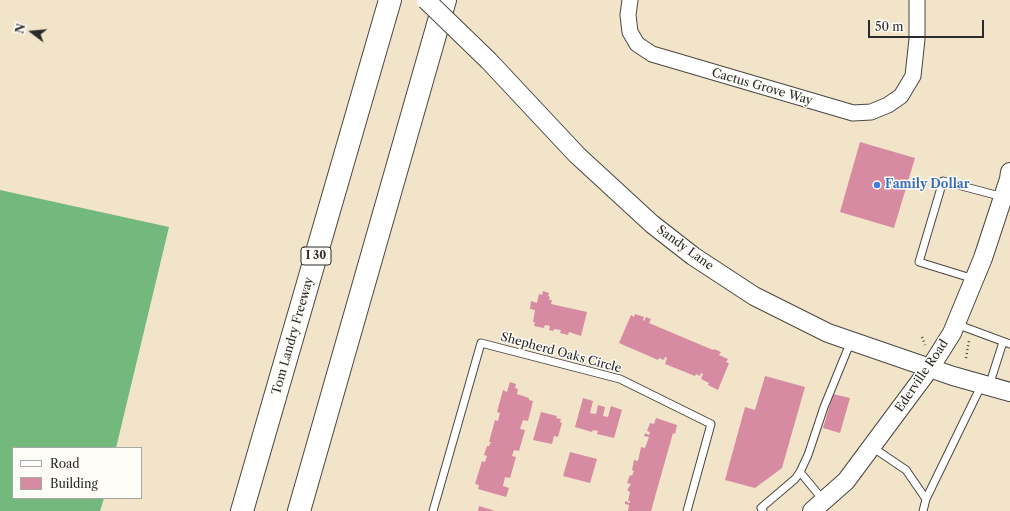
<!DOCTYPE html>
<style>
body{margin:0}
#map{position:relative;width:1010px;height:511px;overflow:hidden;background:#f2e4c8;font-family:"Libre Caslon Text",serif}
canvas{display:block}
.legend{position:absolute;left:12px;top:447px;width:130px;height:52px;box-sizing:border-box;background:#fdfcf7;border:1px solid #a9a8a5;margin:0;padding:5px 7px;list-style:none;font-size:12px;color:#2b2b2b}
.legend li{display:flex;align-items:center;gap:8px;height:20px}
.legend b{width:20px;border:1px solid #a9a8a5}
.north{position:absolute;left:12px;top:12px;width:40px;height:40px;-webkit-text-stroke:3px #fdfcf7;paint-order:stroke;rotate:286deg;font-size:11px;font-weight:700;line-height:16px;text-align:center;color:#2b2b2b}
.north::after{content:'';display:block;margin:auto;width:14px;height:18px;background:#2b2b2b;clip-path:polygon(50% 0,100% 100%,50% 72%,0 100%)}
.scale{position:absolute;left:868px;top:20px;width:116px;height:18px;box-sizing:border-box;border:2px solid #2b2b2b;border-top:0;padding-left:5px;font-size:12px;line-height:14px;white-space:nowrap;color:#2b2b2b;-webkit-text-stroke:3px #fdfcf7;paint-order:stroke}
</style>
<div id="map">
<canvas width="1010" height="511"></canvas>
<ul class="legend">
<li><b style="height:5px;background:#fff"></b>Road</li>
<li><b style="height:11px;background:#d68ba3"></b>Building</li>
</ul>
<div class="north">N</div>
<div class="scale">50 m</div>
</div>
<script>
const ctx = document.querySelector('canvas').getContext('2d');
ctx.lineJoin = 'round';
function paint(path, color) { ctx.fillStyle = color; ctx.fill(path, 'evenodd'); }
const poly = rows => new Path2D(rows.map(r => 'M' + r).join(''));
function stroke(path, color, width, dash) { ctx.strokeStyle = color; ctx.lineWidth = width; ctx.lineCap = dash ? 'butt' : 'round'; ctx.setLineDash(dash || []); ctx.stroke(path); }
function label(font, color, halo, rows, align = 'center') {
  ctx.font = font + ' "Libre Caslon Text",serif'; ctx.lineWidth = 3; ctx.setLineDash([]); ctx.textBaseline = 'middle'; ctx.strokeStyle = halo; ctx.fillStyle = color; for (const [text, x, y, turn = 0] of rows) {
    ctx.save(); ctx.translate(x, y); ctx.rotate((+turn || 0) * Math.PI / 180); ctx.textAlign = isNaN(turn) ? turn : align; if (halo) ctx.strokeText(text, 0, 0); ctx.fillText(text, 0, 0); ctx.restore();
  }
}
const forest = poly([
 [0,190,169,227,116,448,13,448,13,498,104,498,100,511,0,511]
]);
const building = poly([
 [860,142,915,158,894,228,840,212],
 [543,291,549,293,548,296,550,297,549,300,552,300,551,304,587,312,581,336,569,332,568,335,560,333,561,330,554,329,553,331,549,330,550,326,545,325,544,328,534,326,535,322,533,322,535,310,530,309,531,301,537,303,539,294,542,295],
 [635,314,644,317,643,320,644,321,646,317,651,319,649,323,713,350,714,349,721,352,719,355,728,359,726,362,729,363,718,390,708,385,709,383,701,379,703,374,701,373,700,376,696,374,695,376,665,364,667,358,665,357,664,360,659,358,658,360,619,343,631,315,634,317],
 [765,376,805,387,782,468,755,488,725,480,745,407,755,410],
 [510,382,516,384,515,388,518,389,517,394,529,398,529,400,533,401,528,421,523,420,520,429,525,430,519,451,514,450,512,456,516,457,510,478,505,477,503,486,509,488,506,497,478,489,479,485,475,484,482,461,485,462,487,456,484,455,487,446,489,446,491,442,489,442,495,420,498,421,500,413,497,412,503,390,507,392],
 [833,394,850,398,840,433,823,428],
 [583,398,593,401,590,413,596,414,598,405,605,407,603,416,608,417,611,406,622,410,614,438,597,434,598,431,593,430,592,432,575,427],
 [541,412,557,416,556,418,561,419,560,422,562,423,558,437,554,436,552,444,533,440],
 [656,418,677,425,675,434,673,433,651,511,628,511,629,505,625,504,625,501,630,503,630,501,628,501,630,492,627,490,631,484,627,483,630,475,632,476,634,471,632,470,634,460,638,461,641,447,645,448,649,437,644,436,645,433,649,435,650,432,647,431,650,423,654,424],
 [570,452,597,459,590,483,563,476],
 [479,506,495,511,478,511]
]);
const path = poly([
 [922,337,925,345],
 [966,358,969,341]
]);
const service = poly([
 [974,279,919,262,943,181,1003,197],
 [956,324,1010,344],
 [989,386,1003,342],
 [872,447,906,470,926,499],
 [800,472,824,501],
 [433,511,481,343,620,379,711,424,687,511],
 [763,511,761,508,795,479,800,472,808,455,824,407,851,341],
 [923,511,926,499,982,384]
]);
const minor = poly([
 [630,0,628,15,630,32,637,44,652,54,853,113,871,112,888,105,901,96,913,76,917,39,917,0]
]);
const tertiary = poly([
 [489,61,577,155,652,224,693,256,754,296,828,333,953,376,1010,392],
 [812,511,846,481,930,368,952,333,983,258,1009,179,1010,172]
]);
const motorway = poly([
 [242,511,390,0],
 [299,511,445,0]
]);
const tertiaryBridge = poly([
 [426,0,489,61]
]);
const markers = [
 [877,185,4,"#3f7fe0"]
];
const shields = [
 [316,256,30]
];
const shieldNames = [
 ["I 30",316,256]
];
const streetNames = [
 ["Cactus Grove Way",762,87,16],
 ["Sandy Lane",685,248,36],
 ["Tom Landry Freeway",293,336,-74],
 ["Shepherd Oaks Circle",561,353,15],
 ["Ederville Road",922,376,-56]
];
const shopNames = [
 ["Family Dollar",885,185]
];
paint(forest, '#73b87d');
paint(building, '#d68ba3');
stroke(service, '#494743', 9);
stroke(minor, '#494743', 17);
stroke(tertiary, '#494743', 20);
stroke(motorway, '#494743', 24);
stroke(path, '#494743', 2.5, [1, 3]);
stroke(service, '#fff', 7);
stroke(minor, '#fff', 15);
stroke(tertiary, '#fff', 18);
stroke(motorway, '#fff', 22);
stroke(tertiaryBridge, '#494743', 20, []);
stroke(tertiaryBridge, '#fff', 18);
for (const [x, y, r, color] of markers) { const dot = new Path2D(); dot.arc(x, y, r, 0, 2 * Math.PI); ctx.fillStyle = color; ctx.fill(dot); stroke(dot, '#fdfcf7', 1.5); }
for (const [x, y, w] of shields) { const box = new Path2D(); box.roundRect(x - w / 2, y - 9, w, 18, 3); ctx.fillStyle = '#fdfcf7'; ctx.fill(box); stroke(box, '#2b2b2b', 1); }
label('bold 11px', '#2b2b2b', null, shieldNames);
label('12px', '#2b2b2b', '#fdfcf7', streetNames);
label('bold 12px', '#366cbe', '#fdfcf7', shopNames, 'left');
</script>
